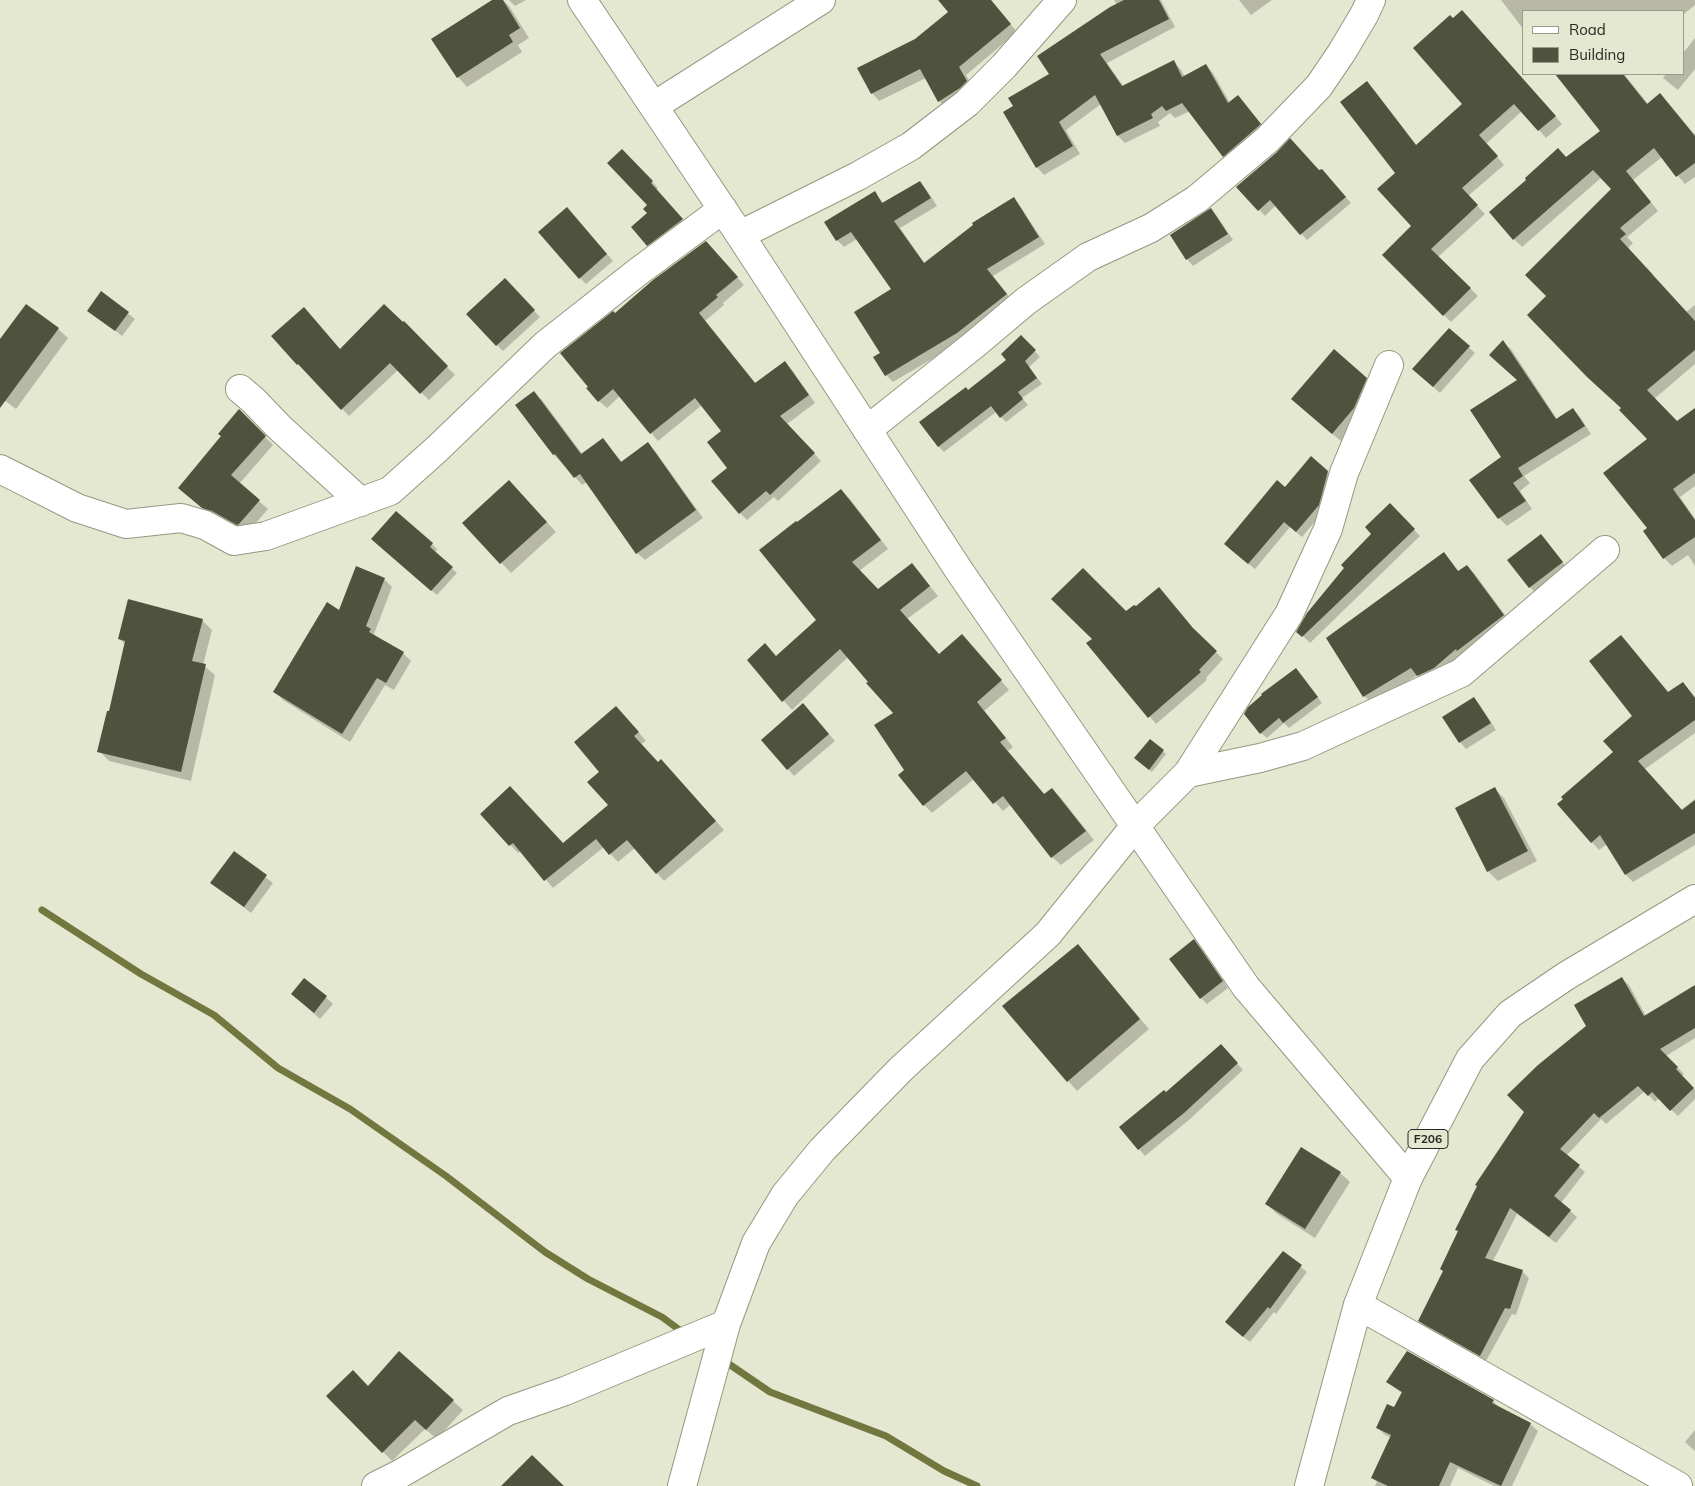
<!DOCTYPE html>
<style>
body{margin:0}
#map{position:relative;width:1695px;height:1486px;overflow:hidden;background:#e5e8d0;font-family:Mulish,sans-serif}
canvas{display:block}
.legend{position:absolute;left:1522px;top:10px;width:162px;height:65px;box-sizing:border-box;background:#e5e8d0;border:1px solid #999c8a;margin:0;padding:6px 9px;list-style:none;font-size:15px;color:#282920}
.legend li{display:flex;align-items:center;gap:10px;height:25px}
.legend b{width:25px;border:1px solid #999c8a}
</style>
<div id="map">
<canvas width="1695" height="1486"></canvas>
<ul class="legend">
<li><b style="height:6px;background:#fff"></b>Road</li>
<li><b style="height:14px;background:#4f523d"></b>Building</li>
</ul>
</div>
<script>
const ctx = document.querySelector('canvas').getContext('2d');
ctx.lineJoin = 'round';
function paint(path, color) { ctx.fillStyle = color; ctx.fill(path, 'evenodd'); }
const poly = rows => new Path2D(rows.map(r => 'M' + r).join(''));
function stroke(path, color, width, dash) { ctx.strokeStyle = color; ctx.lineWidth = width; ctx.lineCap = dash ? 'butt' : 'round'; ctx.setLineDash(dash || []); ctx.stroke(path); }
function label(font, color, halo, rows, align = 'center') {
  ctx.font = font + ' Mulish,sans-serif'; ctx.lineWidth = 5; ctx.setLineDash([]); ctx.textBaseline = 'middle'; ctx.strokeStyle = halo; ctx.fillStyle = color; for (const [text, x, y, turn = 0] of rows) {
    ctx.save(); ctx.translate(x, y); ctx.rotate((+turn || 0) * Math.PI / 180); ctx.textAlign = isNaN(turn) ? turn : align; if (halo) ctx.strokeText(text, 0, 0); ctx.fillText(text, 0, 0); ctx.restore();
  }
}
const shadow = poly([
 [494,0,503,0,509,6,529,38,518,45,522,52,467,87,458,77],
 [509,0,526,0,515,6],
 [939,0,991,0,1017,32,966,75,974,89,947,109,939,101,926,78,879,101,872,93,915,40,950,12],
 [1114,0,1161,0,1175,27,1107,63,1124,87,1174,62,1181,70,1185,77,1206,65,1213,73,1230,103,1238,96,1268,132,1232,163,1224,156,1190,111,1175,118,1170,113,1158,122,1160,126,1125,143,1118,136,1101,104,1066,130,1080,154,1044,175,1037,167,1014,107,1051,74,1117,5],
 [1239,0,1272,0,1251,15],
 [1501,0,1695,0,1695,5,1684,14,1684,11,1524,11,1524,30],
 [1470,19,1562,124,1546,138,1522,111,1486,144,1504,165,1468,196,1485,214,1438,257,1478,296,1451,322,1383,255,1413,226,1396,173,1374,90,1417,146,1464,104],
 [1695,38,1695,69,1678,90,1663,78,1666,74,1684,74,1684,52],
 [1556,74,1624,74,1648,104,1668,103,1694,134,1695,133,1695,177,1685,184,1662,157,1633,180,1658,211,1627,237,1633,243,1628,248,1653,274,1651,275,1686,312,1695,305,1695,364,1654,399,1677,423,1695,410,1695,486,1680,497,1695,519,1695,566,1688,555,1672,566,1664,558,1648,528,1649,439,1622,408,1547,296,1612,189,1602,177,1522,247,1514,239,1566,158,1602,131],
 [622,151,658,188,656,190,688,226,654,251,648,245,649,205],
 [1320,172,1327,176,1351,203,1307,240,1276,205,1265,216,1238,187],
 [920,182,926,189,937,206,900,228,925,264,1014,199,1020,206,1045,244,993,276,1013,302,964,340,893,382,886,375,875,357,882,353,893,289,857,239,844,247,837,240,875,193,884,204],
 [1211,209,1217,216,1233,240,1193,266,1187,259],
 [573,215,613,261,586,284,580,278],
 [713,250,744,285,723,303,724,305,705,321,756,384,785,363,792,370,815,403,787,424,821,461,778,501,774,497,747,520,740,513,728,468,723,432,702,405,658,441,620,396,607,408,599,401,615,315],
 [511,286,540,317,503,351,497,345],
 [102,293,135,319,122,336,89,310],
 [404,323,455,375,429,400,398,370,349,416,298,364,273,336,341,350],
 [58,329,68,338,16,409,0,397,0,342],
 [1449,329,1475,353,1440,393,1420,375],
 [1021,336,1040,357,1029,367,1042,384,1022,398,1028,405,1006,422,996,412,944,452,938,446,968,391,1008,360],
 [1503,342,1511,349,1557,419,1573,409,1580,417,1591,434,1524,476,1530,483,1520,491,1532,509,1507,526,1499,518,1471,481,1503,458,1518,380],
 [1366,379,1376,389,1342,442,1302,408],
 [534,393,542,400,583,455,603,440,622,462,647,444,655,451,703,518,645,560,637,553,587,482,582,485,575,477,554,455,517,405],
 [240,411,273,445,239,484,268,509,248,532,212,516,188,496,222,436],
 [1327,472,1333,478,1324,511,1302,537,1290,527,1255,569,1231,550,1285,489],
 [841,490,850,499,888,549,859,571,878,591,912,565,938,596,907,619,939,655,970,644,1009,690,984,711,1013,747,1008,751,1045,795,1052,789,1061,798,1094,840,1061,865,1052,857,1011,804,1003,811,974,779,932,813,924,805,906,770,895,713,848,657,792,710,748,660,777,658,818,620,797,524],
 [519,492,556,532,511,573,464,523],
 [1390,505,1420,536,1310,643,1298,631,1373,534],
 [1541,536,1568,569,1536,594,1530,587],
 [432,544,437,549,435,553,457,573,437,595,378,545],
 [1444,554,1459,572,1467,566,1474,573,1511,623,1426,682,1418,675,1372,703,1364,696,1328,638],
 [384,579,392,587,374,634,378,639,403,653,411,661,394,690,385,685,350,742,283,700,275,692,340,612],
 [1136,608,1198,635,1223,659,1206,678,1207,680,1156,724,1088,643,1126,613],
 [202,620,212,630,203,665,215,675,191,781,109,761,99,751,110,713,125,644,119,639],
 [1621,637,1669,693,1683,683,1695,697,1695,733,1645,769,1681,810,1695,799,1695,845,1633,882,1626,875,1607,844,1599,850,1559,805,1615,752,1634,716],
 [1301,675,1322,703,1289,728,1284,723,1267,738,1261,733],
 [1474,698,1480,705,1496,730,1466,749,1460,742],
 [809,711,835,741,794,776,762,740],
 [624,715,646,741,641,744,658,763,669,769,724,830,664,881,635,848,618,862,604,847,553,888,521,851,518,853,481,814,563,844,609,805,601,772],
 [1150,740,1166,754,1152,772,1139,761],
 [1495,789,1504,798,1537,861,1498,881,1488,871],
 [234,853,273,883,251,913,212,883],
 [1194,941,1200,947,1228,988,1207,1004,1201,998],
 [1078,946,1149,1029,1077,1091,1004,1007],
 [305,979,333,1004,320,1019,292,994],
 [1622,979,1629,985,1646,1016,1695,990,1695,1038,1666,1056,1684,1074,1682,1076,1695,1090,1695,1099,1678,1116,1659,1098,1655,1102,1645,1091,1606,1124,1601,1119,1566,1156,1585,1172,1561,1203,1577,1217,1556,1243,1517,1214,1493,1261,1522,1271,1529,1278,1516,1315,1512,1314,1486,1361,1425,1327,1419,1320,1588,1027],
 [1227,1052,1243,1070,1190,1119,1145,1156,1121,1128],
 [1340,1173,1350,1182,1315,1238,1277,1214,1267,1204],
 [1283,1253,1307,1272,1276,1314,1274,1312,1250,1342,1232,1328],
 [399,1353,463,1410,437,1439,425,1429,392,1461,328,1396,368,1387],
 [1387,1382,1493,1401,1500,1408,1530,1424,1538,1431,1512,1486,1494,1486,1458,1468,1450,1486,1375,1486,1377,1482,1373,1478,1391,1438,1385,1435,1378,1428,1395,1409,1403,1394],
 [1695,1430,1695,1451,1685,1442]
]);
const stream = poly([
 [42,910,141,974,214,1015,278,1068,350,1109,446,1176,545,1252,588,1279,662,1317,685,1334],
 [723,1360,770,1392,886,1436,944,1471,977,1486]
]);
const building = poly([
 [492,0,503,0,520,28,509,35,513,42,457,78,431,39],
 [938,0,991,0,1011,24,959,67,967,81,960,88,938,102,920,69,871,94,857,68,915,39,948,12],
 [1124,0,1159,0,1169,19,1100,54,1122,86,1174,60,1182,77,1206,64,1228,103,1238,95,1261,124,1223,157,1182,103,1166,111,1162,106,1151,114,1153,118,1117,136,1095,95,1059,122,1073,146,1036,168,1003,112,1013,106,1008,98,1049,74,1037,56,1110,7],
 [1462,10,1556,116,1538,131,1514,104,1479,135,1498,156,1462,188,1478,205,1431,249,1471,288,1443,316,1382,255,1411,226,1377,189,1395,173,1340,102,1367,81,1416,145,1462,104,1413,48,1450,15,1453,18],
 [1555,74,1623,74,1647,104,1660,93,1695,136,1695,163,1676,177,1654,148,1626,171,1651,202,1620,228,1626,234,1620,239,1695,321,1695,350,1647,390,1677,421,1695,408,1695,473,1673,489,1695,520,1695,537,1663,559,1643,531,1647,528,1603,473,1647,439,1619,410,1621,408,1587,377,1527,315,1546,296,1525,275,1611,189,1593,170,1513,240,1489,212,1526,180,1525,178,1558,148,1566,157,1600,131],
 [1290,138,1319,170,1322,169,1346,197,1300,235,1270,200,1258,211,1236,187,1277,152],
 [622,149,653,181,651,183,683,219,647,246,631,227,647,213,643,209,647,205,607,163],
 [920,181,931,198,894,221,924,263,973,225,972,223,1014,197,1039,237,987,269,1007,294,957,333,885,376,873,357,880,353,854,312,891,289,851,232,836,241,824,222,875,191,882,203],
 [567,207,607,254,579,279,538,232],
 [1211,208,1228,234,1186,260,1170,235],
 [706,241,738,277,716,295,718,297,699,313,755,383,785,361,809,395,780,416,815,453,770,495,766,491,739,514,711,481,727,468,707,442,721,431,695,398,650,434,613,389,598,402,586,388,588,387,560,353,613,311,615,313,653,280],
 [505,278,535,310,496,346,466,314],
 [101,291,129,312,115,331,87,311],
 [26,304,59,328,0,408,0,339],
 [384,304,403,322,404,321,448,366,420,394,390,363,341,410,298,364,297,365,271,336,304,307,340,349],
 [1449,328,1470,346,1433,387,1412,369],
 [1021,335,1036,350,1025,361,1037,378,1018,392,1023,399,1000,418,991,406,938,447,919,422,966,387,968,390,1006,360,1001,354],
 [1503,340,1556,419,1573,408,1585,426,1518,468,1523,476,1513,483,1526,501,1498,519,1469,480,1501,457,1470,410,1517,380,1489,355],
 [1334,349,1367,378,1354,408,1332,434,1291,399],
 [534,391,581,454,603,438,621,462,648,442,696,510,636,554,580,474,574,478,555,454,553,455,515,405],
 [239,409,266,436,231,475,260,500,239,524,237,525,212,511,202,508,178,488,221,436,218,434],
 [1311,456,1328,471,1319,505,1296,532,1284,522,1248,564,1224,544,1277,480,1285,487],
 [509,480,547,522,500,564,462,523],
 [841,489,881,540,852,562,878,589,912,563,930,586,900,610,939,654,962,634,1002,680,977,702,1006,738,1000,742,1044,794,1052,788,1086,831,1051,858,1003,796,993,804,966,771,923,806,898,775,904,770,874,725,893,713,866,683,868,682,840,649,782,702,747,660,765,643,776,656,816,620,759,550,796,521,797,522],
 [1390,503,1415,529,1302,637,1296,632,1307,613,1344,568,1341,565,1371,534,1365,527],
 [396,511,433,543,430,547,453,567,431,591,371,539],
 [1541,534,1563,562,1529,588,1507,560],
 [1444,552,1458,571,1467,565,1504,615,1457,651,1456,649,1434,668,1417,676,1411,668,1363,697,1326,638],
 [356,566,385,578,366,626,371,629,369,632,404,652,386,683,377,678,342,734,273,692,327,602,339,610],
 [1083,568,1126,611,1134,605,1136,606,1159,587,1193,628,1217,651,1199,670,1201,672,1148,718,1086,643,1092,639,1051,599],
 [128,599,203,619,192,661,206,664,181,772,97,752,107,711,109,711,125,641,118,639],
 [1621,635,1668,692,1683,682,1695,698,1695,720,1638,761,1682,810,1695,800,1695,833,1625,875,1600,835,1591,843,1557,804,1563,799,1561,797,1613,752,1603,741,1632,716,1589,661],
 [1296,668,1318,697,1283,723,1279,718,1260,734,1244,714,1248,707,1262,695,1261,694],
 [1474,697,1491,723,1459,743,1442,717],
 [803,703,829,734,787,770,761,740],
 [616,706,639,732,634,736,658,762,661,759,716,821,656,874,627,840,609,855,596,839,544,881,513,843,509,846,480,814,510,786,563,843,608,805,587,782,599,772,574,742],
 [1150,739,1164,750,1149,770,1134,758],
 [1495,787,1528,851,1487,872,1455,808],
 [234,851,267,875,244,907,210,883],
 [1194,939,1223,981,1200,999,1169,959],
 [1078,944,1140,1019,1067,1082,1002,1006],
 [1622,977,1644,1016,1695,985,1695,1028,1660,1049,1678,1067,1676,1069,1694,1088,1670,1111,1652,1092,1648,1096,1638,1086,1599,1118,1594,1113,1560,1149,1580,1165,1554,1196,1571,1210,1549,1237,1510,1208,1485,1258,1523,1270,1510,1309,1505,1308,1480,1356,1418,1321,1443,1271,1440,1269,1458,1231,1455,1230,1477,1186,1475,1185,1524,1112,1507,1095,1538,1065,1586,1026,1574,1005],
 [304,978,327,996,314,1013,291,994],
 [1221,1044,1238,1063,1184,1113,1138,1150,1119,1127,1164,1090,1166,1092],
 [1301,1147,1341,1172,1305,1229,1265,1204],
 [1283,1251,1302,1265,1270,1309,1268,1307,1243,1337,1225,1322],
 [399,1351,454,1400,426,1430,415,1420,382,1453,326,1396,353,1370,368,1386],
 [1407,1351,1494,1400,1492,1403,1531,1423,1501,1486,1450,1462,1439,1486,1388,1486,1371,1478,1391,1435,1376,1428,1387,1404,1394,1407,1402,1392,1386,1382],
 [532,1455,564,1486,501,1486]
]);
const minor = poly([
 [582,0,740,235,960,572,1246,987,1408,1178],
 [654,106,821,0],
 [740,235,858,176,911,146,967,103,1004,66,1062,0],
 [240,389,253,400,279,427,361,502],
 [867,430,975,344,1026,301,1088,257,1151,228,1197,199,1267,140,1319,86,1342,52,1364,15,1371,0],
 [0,469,77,508,126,524,181,518,205,525,234,541,266,536,390,491,437,449,545,345,639,271,723,209],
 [1188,773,1260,758,1303,746,1461,673,1605,550],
 [1358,1305,1678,1486],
 [376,1486,398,1475,508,1411,565,1391,726,1324],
 [682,1486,726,1324,756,1243,785,1195,822,1150,901,1069,1048,934,1135,826,1188,773,1289,614,1328,529,1344,473,1389,365]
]);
const major = poly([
 [1309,1486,1358,1305,1408,1178,1470,1059,1510,1014,1566,976,1695,899]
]);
const shields = [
 [1428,1139,40]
];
const shieldNames = [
 ["F206",1428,1139]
];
paint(shadow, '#0003');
stroke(stream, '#727740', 7);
paint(building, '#4f523d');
stroke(minor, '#959881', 30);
stroke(major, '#959881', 30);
stroke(minor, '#fff', 28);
stroke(major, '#fff', 28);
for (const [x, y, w] of shields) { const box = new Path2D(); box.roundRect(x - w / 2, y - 9.5, w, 19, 4); ctx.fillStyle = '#e5e8d0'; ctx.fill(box); stroke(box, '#282920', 1); }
label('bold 12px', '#282920', null, shieldNames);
</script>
